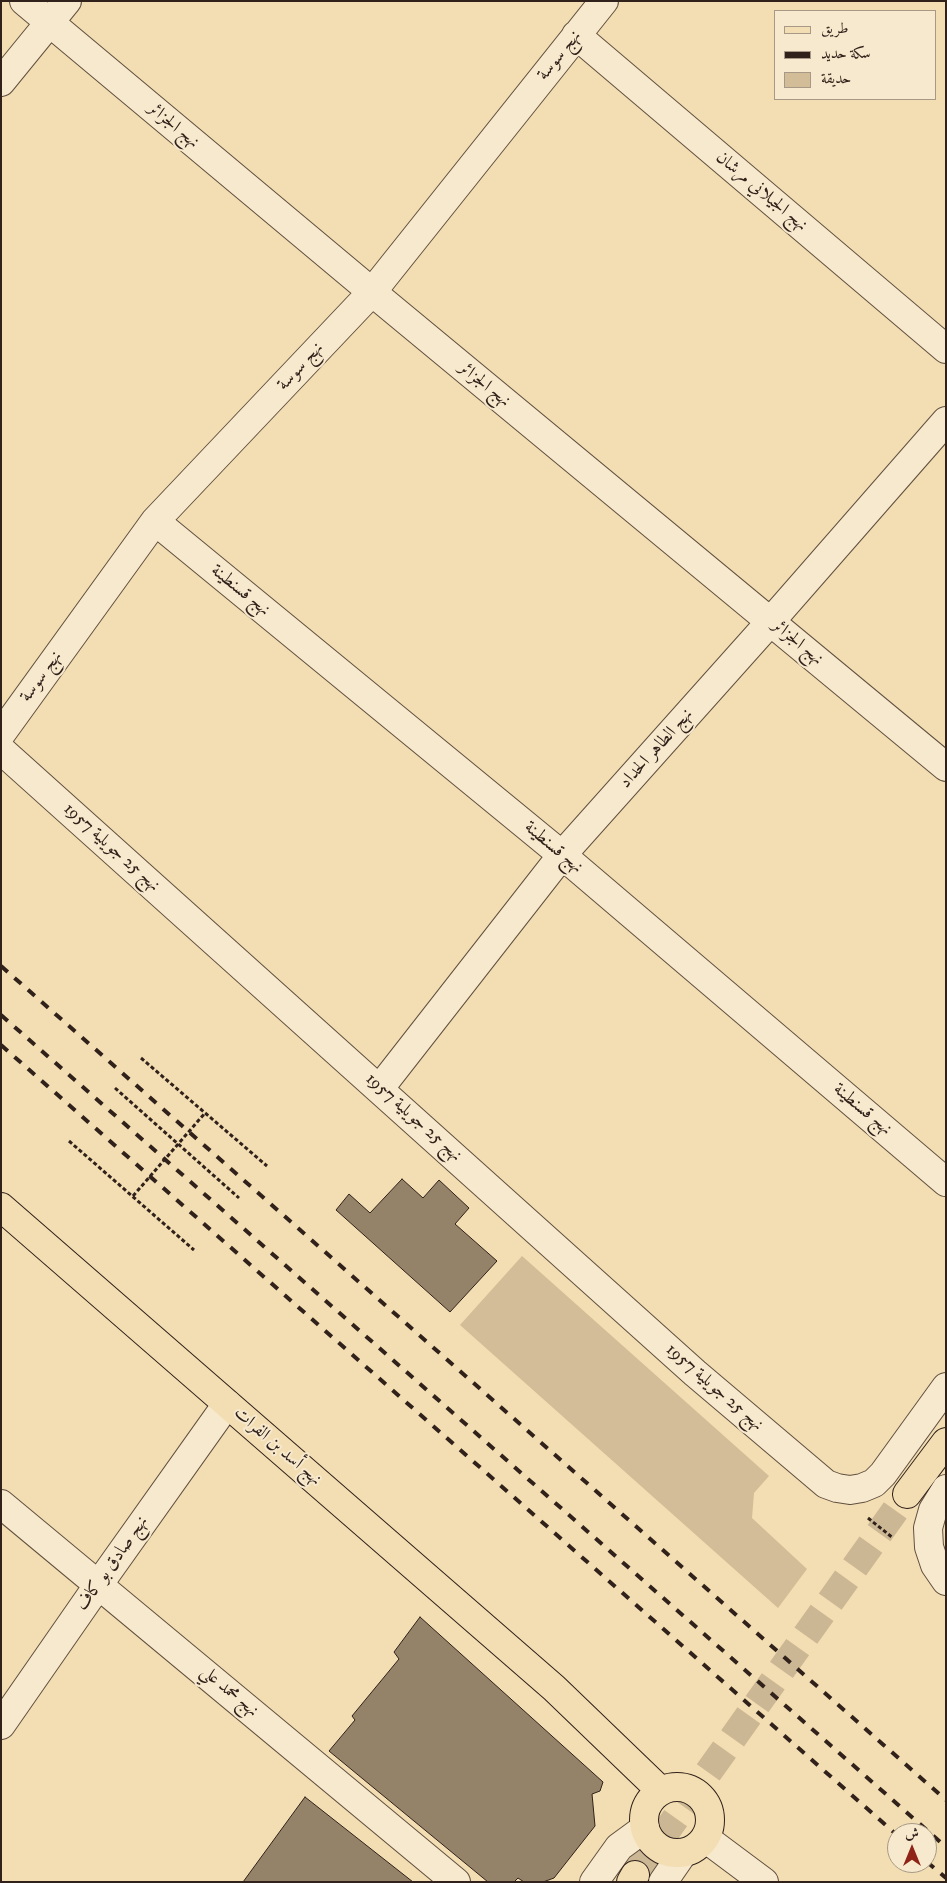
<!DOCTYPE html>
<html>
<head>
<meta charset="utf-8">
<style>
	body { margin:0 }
	#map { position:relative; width:947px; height:1883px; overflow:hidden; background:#f3ddb2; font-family:"IM FELL DW Pica",Amiri,serif }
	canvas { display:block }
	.frame { position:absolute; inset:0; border:2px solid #30211a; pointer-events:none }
	.legend { position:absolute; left:774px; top:10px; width:162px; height:90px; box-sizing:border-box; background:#f7e9cd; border:1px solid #a79985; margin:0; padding:6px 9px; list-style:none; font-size:15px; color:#30211a }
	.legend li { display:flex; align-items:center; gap:10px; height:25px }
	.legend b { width:25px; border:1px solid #a79985 }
	.north { position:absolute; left:887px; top:1823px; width:50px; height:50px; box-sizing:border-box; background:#f7e9cd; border:1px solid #a79985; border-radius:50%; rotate:0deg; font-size:14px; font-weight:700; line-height:20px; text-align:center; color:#30211a }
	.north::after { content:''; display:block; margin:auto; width:18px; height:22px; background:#8f2418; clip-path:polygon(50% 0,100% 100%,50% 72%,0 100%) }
</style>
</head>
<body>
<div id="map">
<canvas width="947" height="1883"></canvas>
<div class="frame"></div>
<ul class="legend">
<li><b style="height:6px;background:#f3ddb2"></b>طريق</li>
<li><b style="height:6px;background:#30211a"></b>سكة حديد</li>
<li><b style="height:14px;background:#d2bd98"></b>حديقة</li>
</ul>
<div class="north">ش</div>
</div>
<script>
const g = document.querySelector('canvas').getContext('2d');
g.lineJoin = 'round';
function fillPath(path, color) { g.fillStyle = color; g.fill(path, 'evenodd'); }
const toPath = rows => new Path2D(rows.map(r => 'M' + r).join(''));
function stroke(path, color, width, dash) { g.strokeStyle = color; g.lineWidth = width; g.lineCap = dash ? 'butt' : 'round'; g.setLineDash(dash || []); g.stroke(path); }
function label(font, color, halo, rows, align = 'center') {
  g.font = font + ' "IM FELL DW Pica",Amiri,serif'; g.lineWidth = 4; g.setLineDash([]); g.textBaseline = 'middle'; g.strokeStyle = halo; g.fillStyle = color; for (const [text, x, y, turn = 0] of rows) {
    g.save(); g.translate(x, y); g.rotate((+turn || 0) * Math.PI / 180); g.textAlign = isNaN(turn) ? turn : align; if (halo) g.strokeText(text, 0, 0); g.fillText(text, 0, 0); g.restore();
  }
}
const green = toPath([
	[522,1256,769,1476,754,1493,752,1518,807,1569,778,1608,460,1325]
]);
const building = toPath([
	[402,1179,423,1198,439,1180,469,1208,455,1224,497,1261,450,1312,336,1210,349,1194,370,1213,402,1179],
	[420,1617,603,1782,600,1791,592,1794,595,1826,554,1878,543,1882,524,1882,518,1878,514,1882,488,1882,329,1751,355,1720,352,1716,399,1659,394,1652,420,1617],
	[305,1797,413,1882,243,1882,305,1797]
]);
const majorTunnel = toPath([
	[635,1875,907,1494]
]);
const path = toPath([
	[141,1058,267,1166],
	[115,1088,239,1198],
	[69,1141,194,1250],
	[868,1518,893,1538]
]);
const minor = toPath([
	[24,1,372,292,946,767],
	[576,35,946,349],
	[1,82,67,1],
	[155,521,562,855,946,1182],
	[1,734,155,521,372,292,604,1],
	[1,750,695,1373,826,1484,837,1488,850,1490,862,1488,874,1483,883,1474,946,1387],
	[380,1088,562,855,771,621,946,421],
	[946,1489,933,1510,928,1528,929,1547,935,1565,946,1581],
	[1,1504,456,1882],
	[1,1725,99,1584,227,1404],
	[705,1838,764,1882],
	[594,1882,619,1847,645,1828],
	[663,1882,683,1853]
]);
const major = toPath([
	[1,1207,554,1688,661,1791],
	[907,1494,946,1442],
	'644 1820a33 33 0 1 1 66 0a33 33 0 1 1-66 0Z',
	[631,1882,635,1875]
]);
const rail = toPath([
	[1,966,946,1800],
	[1,1015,946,1847],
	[1,1045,897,1835],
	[927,1862,946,1878]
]);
const pathBridge = toPath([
	[133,1196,205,1113]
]);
const streetNames = [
	["نهج سوسة",560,56,-51],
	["نهج الجزائر",173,126,40],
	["نهج الجيلاني مرشان",761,192,40],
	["نهج سوسة",301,367,-47],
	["نهج الجزائر",484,385,39],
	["نهج قسنطينة",240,591,39],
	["نهج الجزائر",797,643,40],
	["نهج سوسة",42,677,-54],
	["نهج الطاهر الحداد",657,749,-48],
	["نهج 25 جويلية 1957",111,848,42],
	["نهج قسنطينة",553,848,40],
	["نهج قسنطينة",862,1110,40],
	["نهج 25 جويلية 1957",413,1118,42],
	["نهج 25 جويلية 1957",714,1388,41],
	["نهج أسد بن الفرات",277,1447,41],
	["نهج صادق بو كاف",113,1564,-55],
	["نهج محمد علي",229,1692,40]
];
fillPath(green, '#d2bd98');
fillPath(building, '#958369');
stroke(building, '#30211a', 1);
stroke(majorTunnel, '#ccb794', 28, [28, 14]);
stroke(minor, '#615040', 30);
stroke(major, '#30211a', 30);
stroke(path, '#30211a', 3, [4, 2.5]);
stroke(minor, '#f7e9cd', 28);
stroke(major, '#f3ddb2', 28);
stroke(rail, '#30211a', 4, [9, 9]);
stroke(pathBridge, '#30211a', 3, [4, 2.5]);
label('18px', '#30211a', '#f7e9cd', streetNames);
</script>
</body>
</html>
